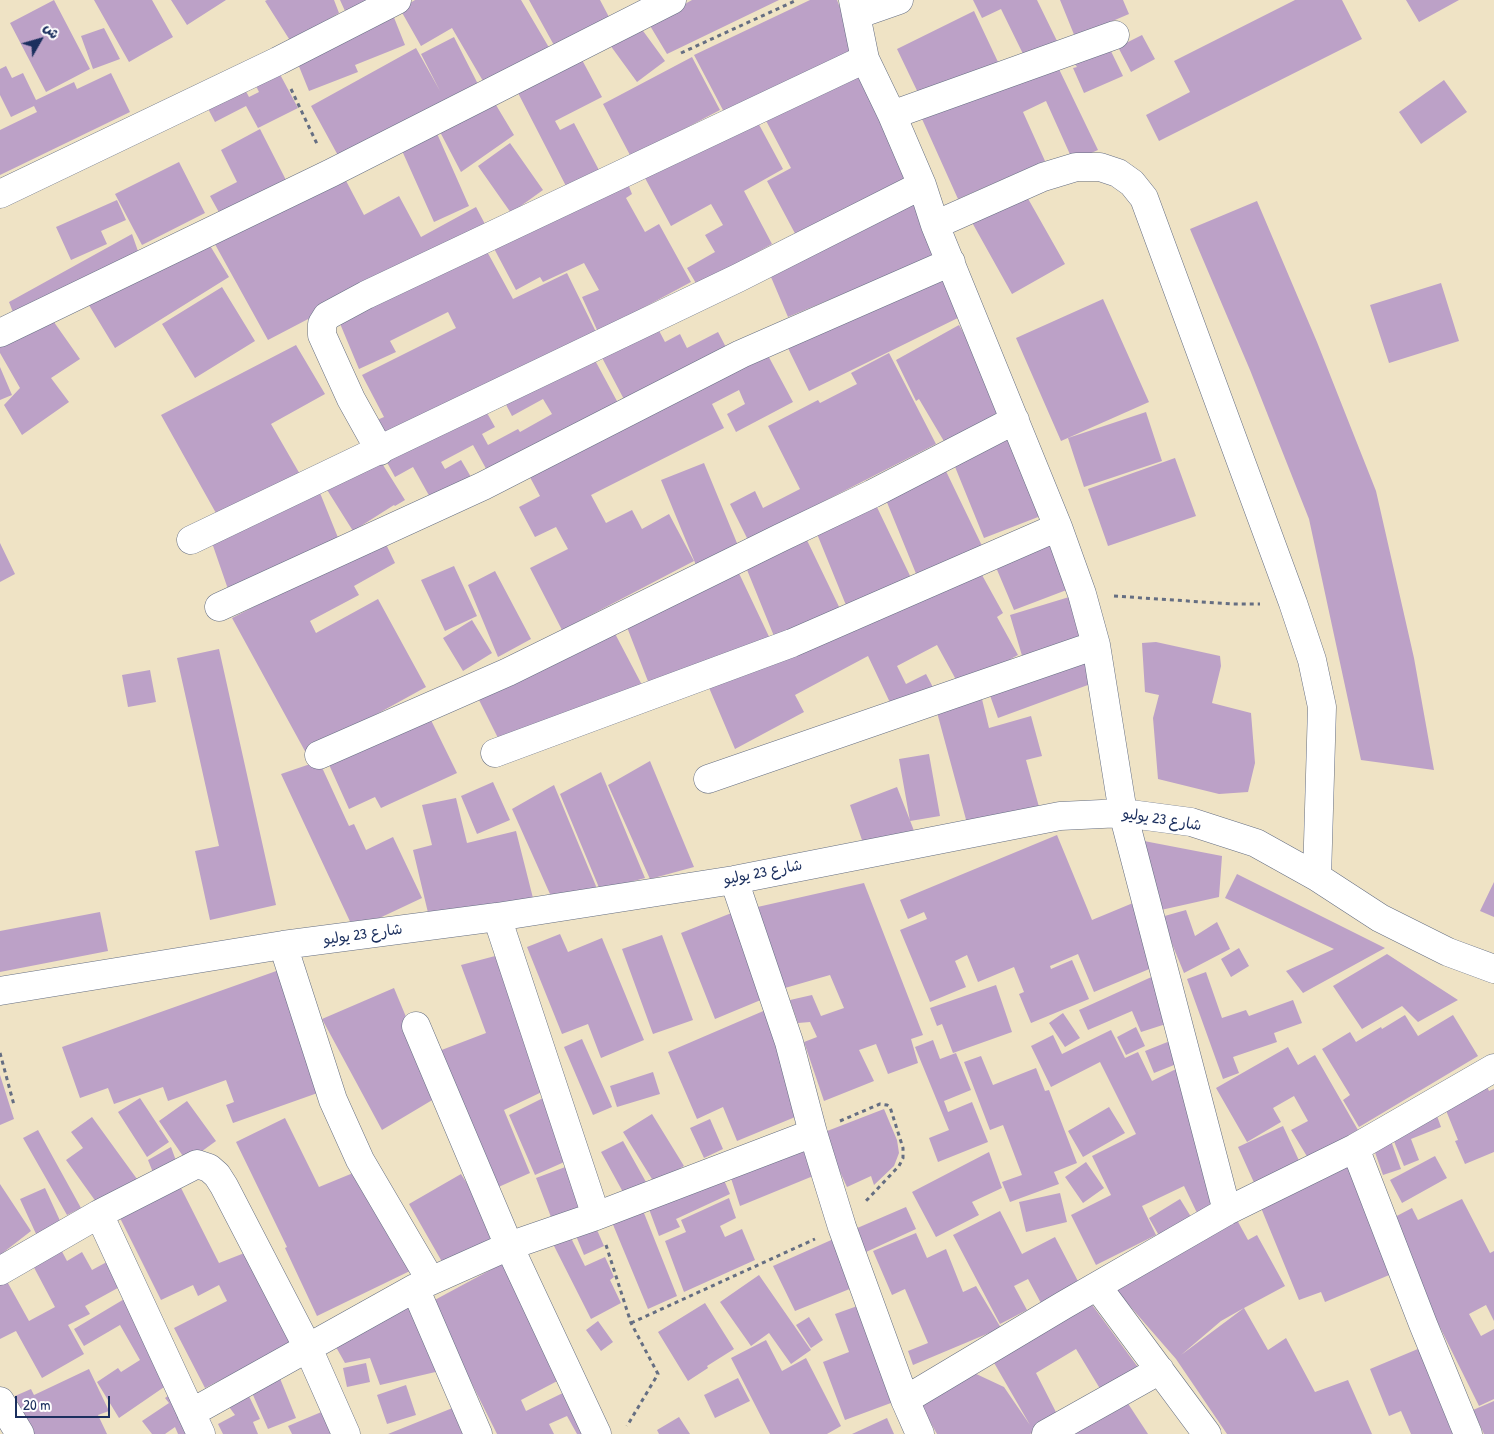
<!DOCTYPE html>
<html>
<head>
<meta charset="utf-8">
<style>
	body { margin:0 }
	#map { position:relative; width:1494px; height:1434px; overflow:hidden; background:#efe3c5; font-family:"Patrick Hand","Playpen Sans Arabic",sans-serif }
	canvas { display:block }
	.north { position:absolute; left:15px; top:15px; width:50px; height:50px; -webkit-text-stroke:4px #fff; paint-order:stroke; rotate:52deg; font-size:14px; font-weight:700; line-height:20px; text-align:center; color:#1b2f5e }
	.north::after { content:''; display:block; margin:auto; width:18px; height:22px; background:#1b2f5e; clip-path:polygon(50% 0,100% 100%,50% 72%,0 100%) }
	.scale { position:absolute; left:15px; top:1396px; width:95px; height:22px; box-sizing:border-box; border:2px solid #1b2f5e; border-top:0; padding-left:6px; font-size:15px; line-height:18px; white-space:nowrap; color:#1b2f5e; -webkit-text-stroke:4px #fff; paint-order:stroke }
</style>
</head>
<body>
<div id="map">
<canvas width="1494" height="1434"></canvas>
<div class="north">ش</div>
<div class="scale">20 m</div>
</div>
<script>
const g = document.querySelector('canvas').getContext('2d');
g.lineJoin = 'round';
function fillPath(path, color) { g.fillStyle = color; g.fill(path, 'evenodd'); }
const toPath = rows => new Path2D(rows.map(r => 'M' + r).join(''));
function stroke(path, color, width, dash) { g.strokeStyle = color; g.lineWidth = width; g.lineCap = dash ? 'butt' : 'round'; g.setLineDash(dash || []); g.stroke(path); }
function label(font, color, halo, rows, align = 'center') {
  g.font = font + ' "Patrick Hand","Playpen Sans Arabic",sans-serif'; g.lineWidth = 4; g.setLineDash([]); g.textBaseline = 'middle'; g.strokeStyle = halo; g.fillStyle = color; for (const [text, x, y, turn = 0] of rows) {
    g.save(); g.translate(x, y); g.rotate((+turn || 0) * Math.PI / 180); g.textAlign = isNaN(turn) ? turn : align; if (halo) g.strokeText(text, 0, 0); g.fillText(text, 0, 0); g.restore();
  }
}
const building = toPath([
	[54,0,90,69,46,92,10,23],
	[94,0,152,0,173,37,129,62],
	[171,0,226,0,187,25],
	[267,0,334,0,339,13,291,42,265,1],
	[340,0,369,0,345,11],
	[415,0,521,0,554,56,490,93,452,28,421,46,400,9],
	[529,0,600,0,609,17,555,47],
	[692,0,779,0,667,54,649,24],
	[810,0,837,0,857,50,724,112,694,55],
	[973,0,1037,0,1058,43,1025,58,1001,9,982,18],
	[1060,0,1123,0,1129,14,1075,37],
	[1295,0,1342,0,1362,39,1159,141,1146,115,1190,92,1174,61],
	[1406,0,1459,0,1419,22],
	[391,10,405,45,355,65,358,72,309,91,296,59],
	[974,11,998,62,921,99,897,49],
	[638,24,665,61,637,82,610,45],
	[104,28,120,59,93,69,81,36],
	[1142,35,1155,59,1131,72,1118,47],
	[454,37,482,92,341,161,311,106,416,48,440,91,421,54],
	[1108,45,1123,76,1084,93,1073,68,1077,67,1070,57],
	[692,57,720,110,631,157,603,104],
	[581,58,602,97,555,121,560,130,574,123,600,172,567,188,517,91],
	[275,65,298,108,258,128,246,106,215,122,205,103,242,84,249,97,259,92,251,76],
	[6,66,12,78,23,73,36,100,74,82,77,89,111,73,130,112,0,175,0,130,37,112,34,106,11,117,0,95,0,69],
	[1058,67,1098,150,1073,161,1046,101,1023,112,1045,161,958,199,918,110],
	[855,70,914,177,798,239,767,181,791,168,763,115],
	[1444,80,1467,112,1421,144,1399,112],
	[490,95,514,135,461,172,439,130],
	[749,106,783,169,744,191,772,244,697,285,687,268,715,252,705,235,723,225,711,204,671,226,639,167],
	[260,129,287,182,221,216,210,196,237,182,221,150],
	[435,129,469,206,434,222,399,144],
	[510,143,543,190,511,213,478,166],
	[179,162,205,213,142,245,115,194],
	[343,175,364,215,399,196,421,237,476,207,486,226,268,340,211,237],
	[626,179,632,194,626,198,645,232,659,224,691,282,598,332,582,297,599,290,584,263,543,282,540,277,516,290,489,239],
	[1022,188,1065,264,1012,294,969,217],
	[913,194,939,254,788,317,768,270],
	[117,200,126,220,101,231,107,244,71,260,56,227],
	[1257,201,1317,342,1376,491,1414,658,1434,770,1361,760,1309,519,1250,370,1190,229],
	[132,234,139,254,16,320,9,302],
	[206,239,229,277,115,348,84,297],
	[484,246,513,299,567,273,596,332,383,443,370,423,384,417,362,375,456,328,448,312,390,341,396,352,359,369,336,314],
	[945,271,968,313,809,391,784,340],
	[1441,283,1459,341,1389,363,1370,305],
	[222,287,255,341,195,378,162,324],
	[1103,299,1149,402,1061,441,1016,338],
	[49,315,80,359,51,378,69,402,22,435,4,405,20,388,0,353,0,339],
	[655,323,665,342,680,334,687,348,718,332,729,353,627,405,599,352],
	[959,325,1006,408,945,443,919,399,916,401,896,360],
	[296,345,325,394,271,424,301,476,221,522,161,415],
	[764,348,793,402,736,432,727,414,745,404,739,390,712,404,724,428,591,495,606,523,632,510,642,529,669,514,694,561,562,630,530,568,568,549,556,527,535,537,519,507,540,496,524,466],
	[590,351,618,403,489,474,473,445,441,462,445,469,461,460,471,477,431,499,413,467,395,477,383,455,483,406,495,427,482,434,488,445,518,429,520,432,552,414,543,399,512,416,503,399],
	[889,353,936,444,748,540,730,504,755,491,763,508,800,489,768,426,818,400,820,403,857,384,851,373],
	[0,367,12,395,0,400],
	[1146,412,1162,461,1084,487,1068,438],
	[1011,428,1051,512,984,538,951,457],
	[378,457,405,500,395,506,394,505,353,531,324,485],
	[1175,458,1196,516,1108,546,1088,489],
	[704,463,739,548,696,565,661,480],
	[944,467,984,550,917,576,884,495],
	[320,493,341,545,229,592,211,540],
	[874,501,914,584,848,610,815,529],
	[803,532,843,615,776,641,743,560],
	[1056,539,1077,586,1014,610,995,565],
	[384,540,395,563,354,586,359,595,310,621,316,633,378,599,426,687,306,753,232,618],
	[0,543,15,574,0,582],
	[454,566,477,616,445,631,421,580],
	[977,566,1003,613,997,617,1018,655,960,687,937,645,897,666,906,684,926,674,937,695,894,711,868,656,795,695,804,712,735,749,707,683],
	[736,567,773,645,651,689,625,622],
	[495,571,531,639,498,657,468,585],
	[1079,594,1091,638,1023,659,1010,615],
	[472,620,492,653,463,671,443,638],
	[611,626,642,685,502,746,475,692],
	[1156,642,1220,656,1221,666,1212,703,1251,713,1255,763,1248,792,1219,794,1158,779,1153,718,1159,695,1145,692,1142,643],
	[219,649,276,905,210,920,195,851,219,846,177,658],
	[1092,652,1096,682,998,718,987,687],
	[150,670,156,702,128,707,122,675],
	[980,691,989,728,1031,716,1042,756,1026,760,1041,814,968,827,935,705],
	[427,712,457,773,381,808,375,797,349,809,326,758],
	[929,754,940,816,910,821,899,759],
	[319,761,349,826,354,824,366,850,393,837,422,898,354,930,281,774],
	[650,761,694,867,650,879,608,785],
	[601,772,645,878,600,890,560,794],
	[493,782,510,820,477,834,461,796],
	[554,785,598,891,554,903,512,809],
	[897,787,918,841,864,846,850,805],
	[456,798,467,843,516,831,534,902,430,921,413,850,432,845,422,805],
	[1057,835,1092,920,1133,903,1159,965,1094,992,1078,954,1050,966,1051,969,1072,960,1089,999,1031,1023,1019,994,1024,992,1014,967,978,982,967,955,955,961,966,987,930,1002,900,930,927,919,924,912,908,919,900,900],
	[1144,841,1222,856,1219,897,1161,910],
	[1237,874,1385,948,1303,993,1286,971,1334,949,1225,898],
	[1494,882,1494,917,1480,911],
	[864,883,923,1035,911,1039,918,1063,888,1074,876,1044,859,1050,874,1081,824,1101,804,1042,817,1037,810,1022,798,1023,790,1000,812,995,821,1016,844,1008,830,975,785,988,753,908],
	[1186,910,1195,936,1217,922,1230,949,1184,973,1161,917],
	[100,912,108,951,0,972,0,931],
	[734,912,768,997,715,1019,681,933],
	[560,934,568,952,602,938,644,1040,601,1058,588,1024,562,1034,527,947],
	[662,935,693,1020,653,1034,622,949],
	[1239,948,1249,966,1231,977,1221,959],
	[1387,954,1458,1000,1418,1022,1402,1006,1362,1029,1333,986],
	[499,955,546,1090,504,1110,530,1173,494,1189,439,1051,486,1033,461,965],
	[282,969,326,1090,233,1123,226,1105,234,1102,226,1080,168,1101,163,1087,114,1104,108,1088,80,1098,62,1047],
	[1206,972,1222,1018,1246,1010,1249,1016,1293,1000,1302,1023,1274,1033,1277,1042,1233,1057,1239,1073,1223,1079,1187,979],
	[1158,974,1169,1023,1141,1032,1132,1011,1088,1030,1079,1010],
	[996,985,1012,1032,953,1053,942,1024,937,1026,930,1008],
	[394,988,439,1096,382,1130,322,1019],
	[768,1009,800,1115,737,1141,723,1107,697,1119,668,1052],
	[1063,1013,1080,1038,1065,1047,1049,1023],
	[1405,1015,1418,1036,1453,1015,1478,1056,1359,1127,1343,1100,1350,1095,1322,1049,1350,1032,1356,1042,1381,1027,1382,1029],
	[1136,1027,1145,1046,1126,1055,1117,1037],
	[1111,1030,1125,1058,1138,1052,1152,1081,1182,1066,1219,1204,1198,1215,1184,1186,1142,1206,1156,1235,1096,1265,1071,1215,1111,1195,1092,1156,1136,1134,1100,1062,1051,1087,1031,1046,1053,1035,1062,1054],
	[582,1039,612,1107,593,1115,564,1047],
	[1175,1039,1184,1061,1154,1073,1145,1051],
	[933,1040,940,1059,956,1053,971,1090,944,1101,948,1112,972,1102,988,1142,938,1162,929,1138,949,1130,915,1047],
	[1288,1047,1298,1065,1315,1055,1358,1130,1308,1158,1291,1130,1308,1121,1294,1096,1273,1108,1281,1122,1247,1142,1216,1088],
	[981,1056,993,1085,1036,1068,1045,1091,1049,1090,1077,1163,1054,1172,1059,1184,1010,1202,1002,1182,1022,1175,1003,1125,990,1130,964,1062],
	[653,1072,660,1094,617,1107,610,1086],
	[0,1075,14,1119,0,1125],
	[1484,1080,1489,1091,1494,1089,1494,1152,1465,1164,1455,1141,1458,1140,1441,1098],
	[549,1095,571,1159,535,1175,509,1115],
	[140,1098,169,1142,147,1157,118,1112],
	[187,1101,216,1141,187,1162,159,1121],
	[1109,1107,1125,1133,1083,1157,1068,1131],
	[884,1109,897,1140,899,1153,894,1166,874,1185,871,1176,847,1187,822,1133],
	[652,1114,684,1166,655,1184,623,1132],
	[1437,1116,1441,1127,1411,1139,1419,1160,1404,1166,1391,1134],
	[92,1117,137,1179,99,1206,66,1160,83,1148,71,1132],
	[285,1118,319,1187,358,1171,414,1269,317,1316,285,1248,287,1247,236,1142],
	[710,1119,723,1149,704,1158,690,1128],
	[1283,1126,1302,1167,1256,1187,1238,1147],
	[38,1130,81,1208,67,1215,23,1138],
	[1390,1138,1401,1169,1383,1175,1372,1144],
	[623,1141,646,1182,624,1194,601,1152],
	[808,1144,818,1174,740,1206,729,1172],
	[171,1147,178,1166,154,1175,148,1160],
	[989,1152,1002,1188,972,1202,979,1215,936,1237,912,1192],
	[1435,1156,1447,1178,1402,1203,1390,1180],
	[1086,1162,1104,1188,1083,1203,1065,1177],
	[576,1163,588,1215,575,1219,571,1210,551,1217,536,1178],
	[1348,1167,1394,1273,1325,1302,1321,1292,1299,1300,1259,1203],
	[721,1173,730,1194,676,1219,680,1227,659,1236,646,1201],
	[461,1174,500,1235,445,1267,409,1204],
	[178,1182,219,1263,247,1252,297,1341,205,1388,174,1328,227,1301,219,1285,198,1296,193,1285,161,1300,117,1212],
	[0,1184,31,1231,0,1255],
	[45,1188,62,1225,37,1236,20,1199],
	[1060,1193,1067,1222,1026,1232,1019,1202],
	[729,1198,736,1218,720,1226,725,1237,742,1229,755,1260,684,1292,665,1241,686,1232,681,1220],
	[1180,1199,1193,1220,1161,1239,1149,1218],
	[1462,1199,1490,1253,1494,1251,1494,1321,1486,1305,1469,1314,1481,1336,1494,1329,1494,1399,1479,1406,1418,1283,1422,1282,1391,1219,1412,1208,1418,1220],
	[640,1203,677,1296,648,1309,609,1215],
	[906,1207,916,1229,866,1252,855,1229],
	[1000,1211,1022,1254,1055,1237,1080,1285,1042,1305,1028,1279,1014,1286,1027,1310,1000,1324,953,1235],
	[1237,1220,1248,1240,1257,1235,1285,1286,1244,1308,1268,1350,1286,1338,1315,1392,1348,1380,1372,1434,1227,1434,1176,1359,1115,1289],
	[1244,1308,1181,1355,1221,1321],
	[594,1223,604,1246,584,1255,574,1231],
	[566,1228,585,1266,605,1257,614,1277,610,1280,621,1303,591,1319,549,1236],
	[916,1233,927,1258,946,1249,963,1292,976,1286,1001,1328,913,1365,908,1351,928,1343,905,1289,892,1295,873,1251],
	[838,1237,857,1286,795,1311,773,1266],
	[58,1244,67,1261,82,1252,92,1270,116,1257,125,1284,85,1306,90,1314,68,1325,84,1354,42,1378,16,1331,0,1339,0,1278,4,1276,29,1321,55,1307,30,1260],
	[509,1260,565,1377,521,1400,526,1411,571,1389,593,1434,577,1434,567,1416,549,1424,554,1434,497,1434,431,1302],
	[759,1275,811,1350,791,1364,769,1333,751,1346,720,1302],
	[131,1295,170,1383,119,1418,97,1382,118,1368,121,1372,140,1360,120,1325,84,1346,74,1329],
	[412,1295,444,1370,380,1385,370,1358,345,1363,332,1340],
	[1090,1302,1140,1370,1102,1392,1076,1349,1036,1373,1059,1418,1030,1434,937,1434,918,1401,972,1372,1004,1387,1030,1425,993,1361],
	[705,1303,734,1349,707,1366,708,1368,688,1381,658,1332],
	[863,1304,899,1400,845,1420,823,1362,849,1352,835,1314],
	[809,1317,823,1340,811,1348,796,1325],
	[598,1321,613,1342,601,1351,586,1330],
	[766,1340,782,1371,806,1358,841,1426,827,1434,770,1434,731,1358],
	[1425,1346,1462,1434,1411,1434,1401,1411,1389,1416,1370,1369],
	[366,1363,370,1382,347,1387,343,1368],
	[89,1369,109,1411,98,1415,107,1434,33,1434,15,1396,31,1389,34,1395],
	[277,1371,296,1418,268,1429,249,1386],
	[738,1378,750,1401,715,1418,704,1395],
	[406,1385,416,1415,387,1424,377,1395],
	[177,1390,198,1434,178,1434,175,1427,165,1434,152,1434,142,1421,169,1403,165,1398],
	[246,1390,260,1419,253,1422,258,1434,223,1434,218,1424,235,1415,224,1400],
	[1125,1399,1148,1434,1076,1434,1074,1430],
	[1494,1401,1494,1434,1484,1434,1473,1410],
	[460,1405,473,1434,388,1434],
	[331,1408,341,1434,292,1434,288,1426],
	[679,1417,690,1434,659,1434,657,1430],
	[887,1418,894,1434,852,1434]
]);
const path = toPath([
	[681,53,797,0],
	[291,89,318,146],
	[1114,596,1232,604,1260,604],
	[0,1053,14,1105],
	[840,1121,880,1104,887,1105,890,1107,903,1148,903,1158,899,1166,865,1202],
	[606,1245,631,1323,658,1374,627,1426],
	[631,1323,815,1239]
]);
const minor = toPath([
	[853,0,865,59,892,115,922,185,935,225,1058,527,1082,594,1096,645,1123,813,1227,1211],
	[856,15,899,0],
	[892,115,1115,35],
	[0,194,278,61,397,0],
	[935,225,1043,177,1076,167,1100,167,1118,173,1132,183,1144,198,1293,603,1312,660,1322,707,1317,877],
	[0,333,331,173,672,0],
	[380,451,351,399,322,335,322,324,327,316,366,295,865,59],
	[191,540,738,278,922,185],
	[219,607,483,486,741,354,951,262],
	[495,753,792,643,1058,527],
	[319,755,508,672,780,538,872,494,1015,420],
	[708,779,1096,645],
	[734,880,789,1042,813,1133,842,1227,905,1400,920,1434],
	[497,917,596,1216],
	[283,945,333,1100,360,1160,431,1281],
	[0,991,283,945,497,917,734,880,1060,816,1123,813,1191,822,1256,843,1317,877,1380,918,1448,952,1494,969],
	[416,1026,509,1246,597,1434],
	[1355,1148,1423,1324,1468,1434],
	[99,1214,201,1434],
	[0,1271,99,1214,197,1164,209,1168,217,1175,224,1186,308,1348,346,1434],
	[1097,1286,1207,1434],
	[415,1288,478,1434],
	[905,1400,1064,1305,1227,1211,1355,1148,1494,1068],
	[0,1401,20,1434],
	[191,1413,415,1288,509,1246,596,1216,813,1133],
	[1046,1434,1160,1370]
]);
const streetNames = [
	["شارع 23 يوليو",1162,820,9],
	["شارع 23 يوليو",763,873,-11],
	["شارع 23 يوليو",363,935,-8]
];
fillPath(building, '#bca1c7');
stroke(minor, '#656e82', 29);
stroke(path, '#656e82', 3, [4, 4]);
stroke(minor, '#fff', 28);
label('15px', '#1b2f5e', '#fff', streetNames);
</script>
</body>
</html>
